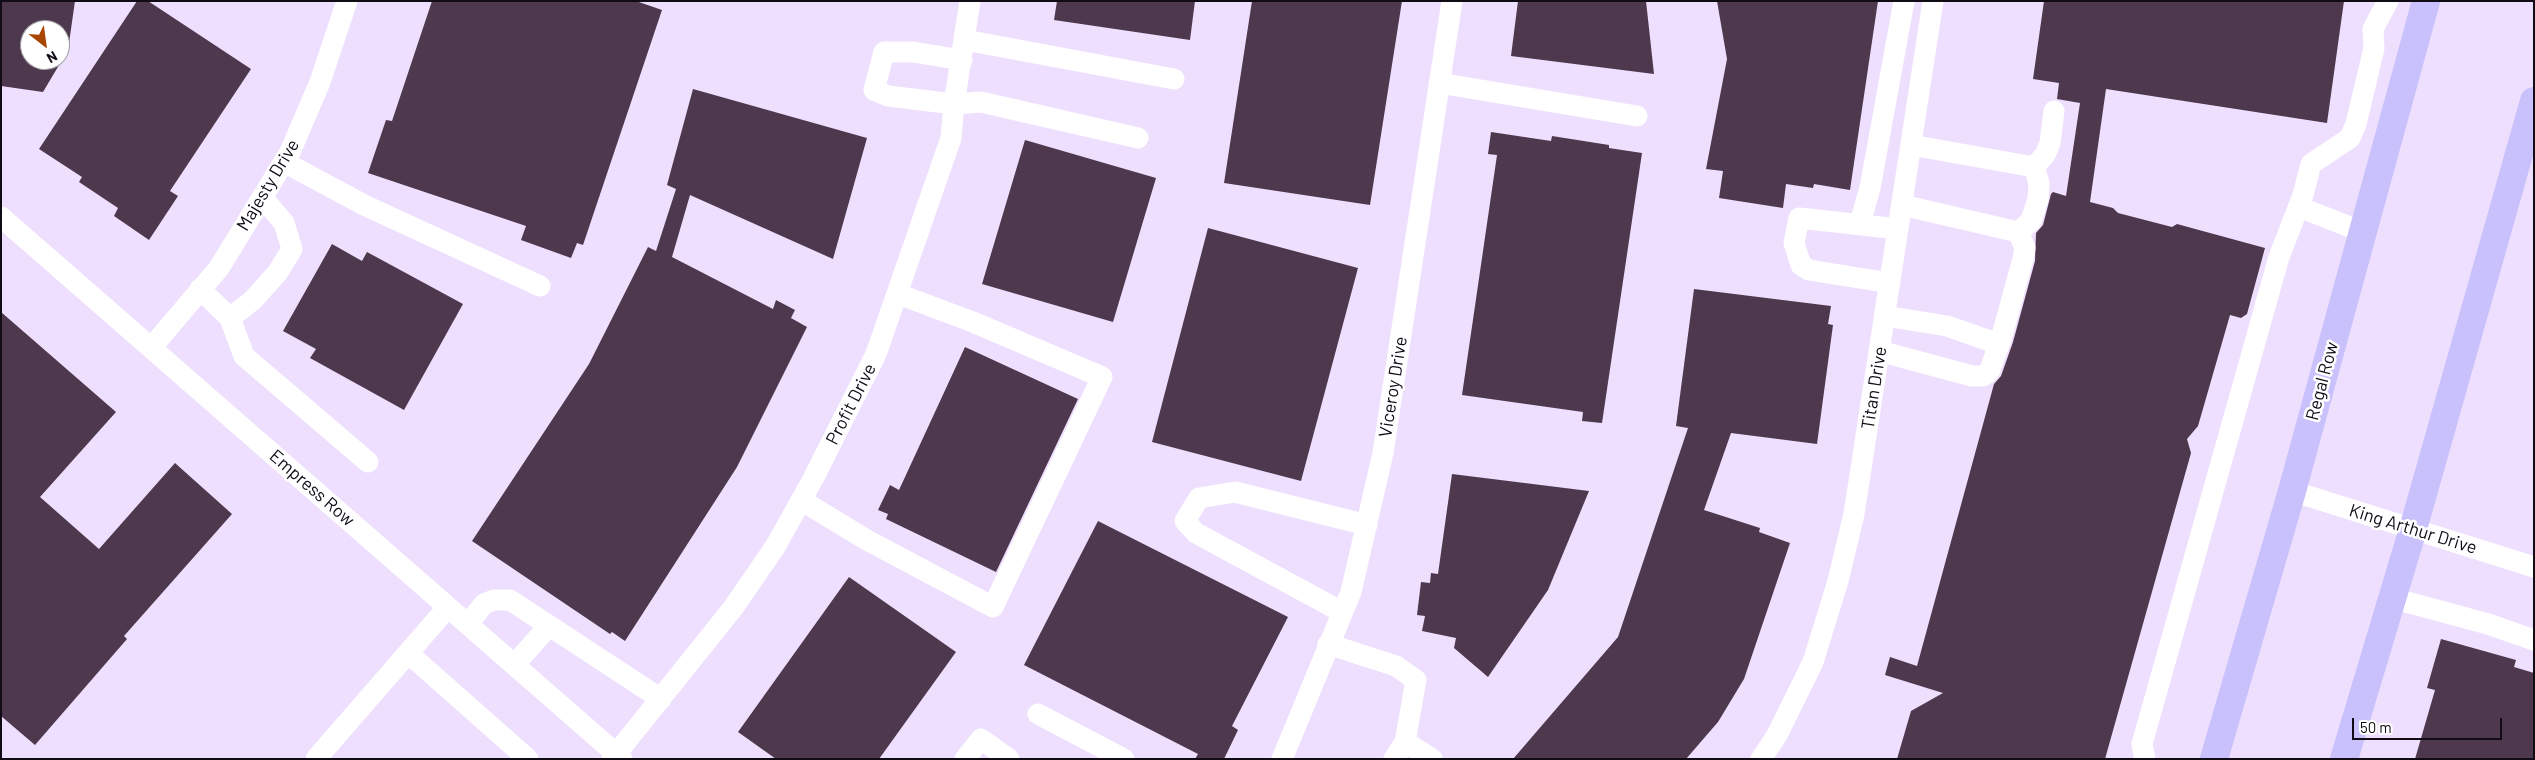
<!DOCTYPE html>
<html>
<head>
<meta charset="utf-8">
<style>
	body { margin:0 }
	#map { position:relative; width:2535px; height:760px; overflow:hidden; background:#efdffe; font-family:Barlow,sans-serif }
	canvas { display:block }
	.frame { position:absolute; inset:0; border:2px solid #100b15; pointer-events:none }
	.north { position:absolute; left:20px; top:20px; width:50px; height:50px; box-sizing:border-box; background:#fff; border:1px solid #9f9da1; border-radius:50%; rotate:150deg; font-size:14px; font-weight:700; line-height:20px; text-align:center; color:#100b15 }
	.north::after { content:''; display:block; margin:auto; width:18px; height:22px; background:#a74600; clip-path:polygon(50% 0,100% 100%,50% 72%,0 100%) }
	.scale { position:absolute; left:2352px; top:718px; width:150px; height:22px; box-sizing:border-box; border:2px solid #100b15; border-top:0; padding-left:6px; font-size:15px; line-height:18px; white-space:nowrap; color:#100b15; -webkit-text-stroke:4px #fff; paint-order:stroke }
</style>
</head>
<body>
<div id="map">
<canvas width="2535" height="760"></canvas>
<div class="frame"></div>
<div class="north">N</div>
<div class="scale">50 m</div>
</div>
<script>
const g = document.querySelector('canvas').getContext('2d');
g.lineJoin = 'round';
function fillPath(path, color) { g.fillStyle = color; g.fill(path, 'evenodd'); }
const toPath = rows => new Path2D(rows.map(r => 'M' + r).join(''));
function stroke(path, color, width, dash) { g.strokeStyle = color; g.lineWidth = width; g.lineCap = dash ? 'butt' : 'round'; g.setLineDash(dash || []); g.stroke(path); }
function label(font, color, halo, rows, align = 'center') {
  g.font = font + ' Barlow,sans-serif'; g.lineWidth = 5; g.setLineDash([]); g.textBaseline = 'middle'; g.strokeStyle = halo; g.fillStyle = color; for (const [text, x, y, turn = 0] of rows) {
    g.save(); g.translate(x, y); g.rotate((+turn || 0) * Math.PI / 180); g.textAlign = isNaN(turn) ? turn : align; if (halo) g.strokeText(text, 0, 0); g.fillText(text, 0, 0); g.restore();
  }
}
const building = toPath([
	[1,1,75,1,68,50,43,92,1,86],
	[30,30,60,30,60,60,30,60],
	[137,1,148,1,251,69,170,191,178,196,149,240,114,216,118,208,79,182,82,177,39,149],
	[432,1,636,1,662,10,583,245,577,243,571,258,521,240,526,226,368,173,386,120,392,121],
	[1057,1,1195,1,1190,40,1054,20],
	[1252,1,1402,1,1370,205,1224,183],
	[1518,1,1646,1,1654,74,1511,56],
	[1717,1,1878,1,1850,190,1814,184,1813,188,1786,184,1783,208,1719,198,1723,171,1706,169,1727,59],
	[2044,1,2344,1,2327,123,2106,89,2090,202,2113,208,2118,213,2172,227,2177,224,2265,248,2247,314,2241,318,2230,315,2198,426,2187,439,2191,453,2105,759,1897,759,1911,711,1943,693,1885,675,1890,657,1917,666,1994,384,2001,376,2013,342,2035,261,2036,233,2043,225,2051,194,2053,192,2066,196,2080,103,2057,99,2059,83,2033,79],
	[693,89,867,138,833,259,690,195,672,257,773,309,776,300,795,310,791,318,807,327,737,467,625,641,612,632,610,634,472,541,589,364,648,247,656,251,676,189,667,185],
	[1491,132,1551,141,1552,136,1609,145,1609,148,1642,153,1602,423,1582,421,1583,412,1462,395,1497,155,1488,154],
	[1025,140,1156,178,1113,322,982,284],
	[1208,228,1358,268,1301,481,1152,442],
	[332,244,362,261,367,252,463,304,404,410,310,358,316,349,283,331],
	[1694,289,1831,306,1828,324,1833,325,1817,444,1731,433,1704,510,1760,528,1759,532,1790,543,1744,679,1718,722,1686,759,1513,759,1618,637,1688,428,1676,426],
	[1,312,116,412,40,497,99,549,175,463,232,514,124,636,127,639,35,745,1,716],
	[965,347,1078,399,996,572,886,519,888,514,878,510,890,485,899,490],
	[1452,474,1589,491,1548,590,1488,677,1454,648,1456,638,1422,631,1425,616,1417,615,1421,582,1430,583,1431,573,1438,574],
	[1098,521,1288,617,1232,726,1238,730,1224,759,1195,759,1198,754,1024,665],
	[849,577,956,652,879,759,776,759,738,732],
	[2441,639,2516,660,2514,667,2534,673,2534,759,2415,759,2435,690,2427,688]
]);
const minor = toPath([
	[965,40,1174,79],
	[962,60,913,52,884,52,874,90,888,96,954,104,981,102,1138,138],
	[1439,83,1637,116],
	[1911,145,2034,167],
	[284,162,364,205,540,286],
	[2034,167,2045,155,2050,143,2054,111],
	[1902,205,2018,232],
	[2299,207,2363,232],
	[1,217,622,759],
	[1860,223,1870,188,1904,1],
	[2018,232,2031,221,2038,199,2039,183,2034,167],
	[1890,283,1809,270,1801,265,1794,243,1799,218,1898,229],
	[200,289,230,318,244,356,368,462],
	[1885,316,1947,326,1993,342,2001,339],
	[230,318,253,300,278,272,292,249,284,223,262,197],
	[151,348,219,268,290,152,320,82,347,1],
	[1879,351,1972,376,1983,376,1989,372,2001,339,2023,259,2025,248,2018,232],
	[2292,491,2534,567],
	[801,500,865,539,993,607,1102,377,973,322,898,294],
	[2392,598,2488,624,2534,640],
	[1342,612,1196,533,1185,521,1199,498,1235,492,1367,525],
	[468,624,484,604,494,600,510,600,661,699],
	[1328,644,1396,666,1416,680,1405,742],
	[408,653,528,759],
	[514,665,549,626],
	[1038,714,1124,759],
	[316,759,448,607],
	[612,759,733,608,775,547,813,479,876,354,951,138,954,104,970,1],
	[965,759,981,739,1009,759],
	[1282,759,1351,592,1383,453,1452,1],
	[1394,759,1405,742,1432,759],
	[1761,759,1777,735,1813,662,1838,581,1854,514,1933,1],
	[2145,759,2142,744,2279,257,2303,195,2311,164,2350,138,2356,124,2374,48,2373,29,2388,1]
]);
const major = toPath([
	[2214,759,2292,491,2426,1],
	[2344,759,2413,529,2534,101]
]);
const streetNames = [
	["Majesty Drive",268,185,-59],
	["Regal Row",2322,381,-75],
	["Viceroy Drive",1393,387,-81],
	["Titan Drive",1874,388,-81],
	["Profit Drive",851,404,-63],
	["Empress Row",312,488,41],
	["King Arthur Drive",2413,529,17]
];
fillPath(building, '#4e384d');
stroke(minor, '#fff', 21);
stroke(major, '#c8c1fb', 28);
label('18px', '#100b15', '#fff', streetNames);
</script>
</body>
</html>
